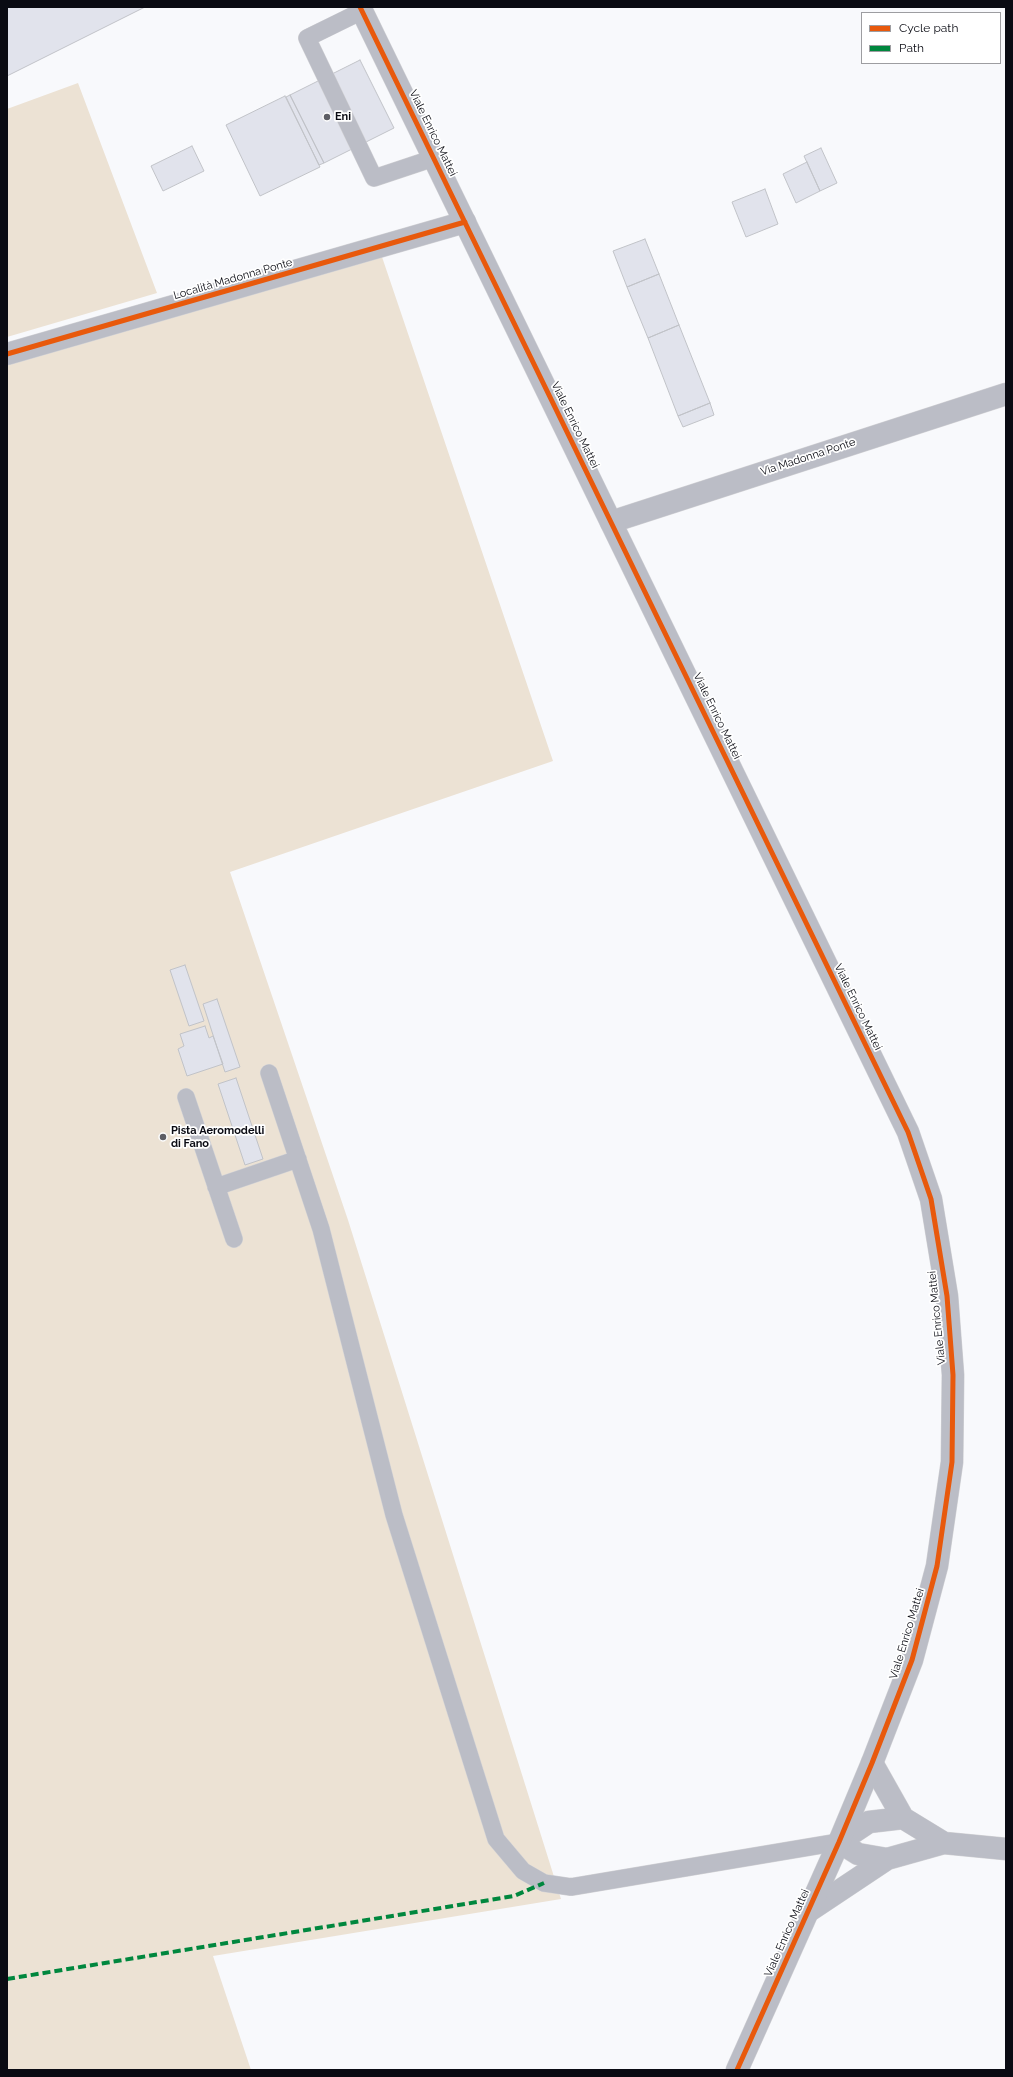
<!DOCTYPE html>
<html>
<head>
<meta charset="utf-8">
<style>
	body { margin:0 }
	#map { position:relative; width:1013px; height:2077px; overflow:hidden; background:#f8f9fc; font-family:Raleway,sans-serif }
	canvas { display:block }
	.frame { position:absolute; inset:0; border:8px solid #0a0b13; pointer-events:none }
	.legend { position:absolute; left:861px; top:12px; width:140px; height:52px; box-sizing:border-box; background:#fff; border:1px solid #9d9da1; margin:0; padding:5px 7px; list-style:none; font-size:12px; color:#0a0b13 }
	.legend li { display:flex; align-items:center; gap:8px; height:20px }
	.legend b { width:20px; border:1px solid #9d9da1 }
</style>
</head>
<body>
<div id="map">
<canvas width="1013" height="2077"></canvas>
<div class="frame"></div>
<ul class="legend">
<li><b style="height:5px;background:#e8590c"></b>Cycle path</li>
<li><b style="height:5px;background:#00873e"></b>Path</li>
</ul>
</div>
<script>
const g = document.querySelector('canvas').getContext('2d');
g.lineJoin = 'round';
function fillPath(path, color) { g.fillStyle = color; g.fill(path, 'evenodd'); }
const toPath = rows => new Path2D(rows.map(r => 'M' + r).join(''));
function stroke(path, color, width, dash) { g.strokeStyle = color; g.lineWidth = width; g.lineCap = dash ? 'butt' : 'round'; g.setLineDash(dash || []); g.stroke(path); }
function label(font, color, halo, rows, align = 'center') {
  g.font = font + ' Raleway,sans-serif'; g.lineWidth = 3.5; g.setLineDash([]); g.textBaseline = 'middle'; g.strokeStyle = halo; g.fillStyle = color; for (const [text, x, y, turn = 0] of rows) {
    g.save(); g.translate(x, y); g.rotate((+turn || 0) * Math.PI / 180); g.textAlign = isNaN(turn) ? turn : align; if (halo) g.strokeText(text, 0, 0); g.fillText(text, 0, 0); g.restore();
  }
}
const green = toPath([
	[78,83,157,293,7,337,7,109],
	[381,254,553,761,230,872,348,1220,561,1899,213,1956,251,2070,7,2070,7,360]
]);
const building = toPath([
	[7,7,145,7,7,76,7,7],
	[360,60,394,128,324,163,290,95,360,60],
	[290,95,324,163,319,165,286,97,290,95],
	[285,96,320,167,260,196,226,125,285,96],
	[192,146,204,171,163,191,151,166,192,146],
	[821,148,837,183,820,191,804,156,821,148],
	[807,162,820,191,796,203,783,174,807,162],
	[765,189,778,224,746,237,732,202,765,189],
	[645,239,659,274,627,287,613,251,645,239],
	[659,274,679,325,648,338,627,287,659,274],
	[679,325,710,403,678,416,648,338,679,325],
	[710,403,714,415,683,427,678,416,710,403],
	[185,965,204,1021,189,1026,170,970,185,965],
	[217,999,240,1067,225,1072,203,1004,217,999],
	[205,1026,209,1038,213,1036,223,1064,187,1076,178,1049,184,1046,180,1034,205,1026],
	[236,1078,263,1159,245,1165,218,1084,236,1078]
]);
const service = toPath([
	[362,11,307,38,374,178,434,158],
	[269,1073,321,1229,394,1515,496,1839,523,1871,544,1883,571,1887,839,1842],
	[186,1097,234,1239],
	[216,1187,298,1159]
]);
const minor = toPath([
	[7,354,465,222],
	[611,522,1006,394],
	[872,1763,903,1818],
	[944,1843,903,1818,869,1822,839,1842,858,1854,887,1859,944,1843,1006,1849],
	[809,1911,887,1859]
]);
const tertiary = toPath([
	[360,7,908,1132,931,1199,947,1296,953,1375,952,1462,937,1566,912,1660,872,1763,839,1842,737,2070]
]);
const quiet = toPath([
	[7,1979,514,1896,544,1883]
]);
const cycleway = toPath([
	[360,7,908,1132,931,1199,947,1296,953,1375,952,1462,937,1566,912,1660,872,1763,839,1842,737,2070],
	[7,354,465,222]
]);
const markers = [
	[327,117,4,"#5d5e65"],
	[163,1137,4,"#5d5e65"]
];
const poiNames = [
	["Eni",335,117],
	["Pista Aeromodelli",171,1131],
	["di Fano",171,1144]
];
const streetNames = [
	["Viale Enrico Mattei",433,133,64],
	["Località Madonna Ponte",233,279,-16],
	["Viale Enrico Mattei",575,425,64],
	["Via Madonna Ponte",808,457,-18],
	["Viale Enrico Mattei",717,716,64],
	["Viale Enrico Mattei",858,1007,64],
	["Viale Enrico Mattei",937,1318,-96],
	["Viale Enrico Mattei",907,1634,-73],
	["Viale Enrico Mattei",787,1933,-66]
];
fillPath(green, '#ece2d4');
fillPath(building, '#e1e3ec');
stroke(building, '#c1c3c8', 1);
stroke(service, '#d3d3d6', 18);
stroke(minor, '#d3d3d6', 23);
stroke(tertiary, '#d3d3d6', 23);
stroke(service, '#bbbdc6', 17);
stroke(minor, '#bbbdc6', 22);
stroke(tertiary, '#bbbdc6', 22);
stroke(quiet, '#00873e', 4, [8, 4]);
stroke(cycleway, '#e8590c', 5);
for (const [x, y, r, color] of markers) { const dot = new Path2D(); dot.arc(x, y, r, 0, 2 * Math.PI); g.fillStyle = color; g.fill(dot); stroke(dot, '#fff', 1.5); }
label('bold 11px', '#0a0b13', '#fff', poiNames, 'left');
label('11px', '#0a0b13', '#fff', streetNames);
</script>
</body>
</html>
